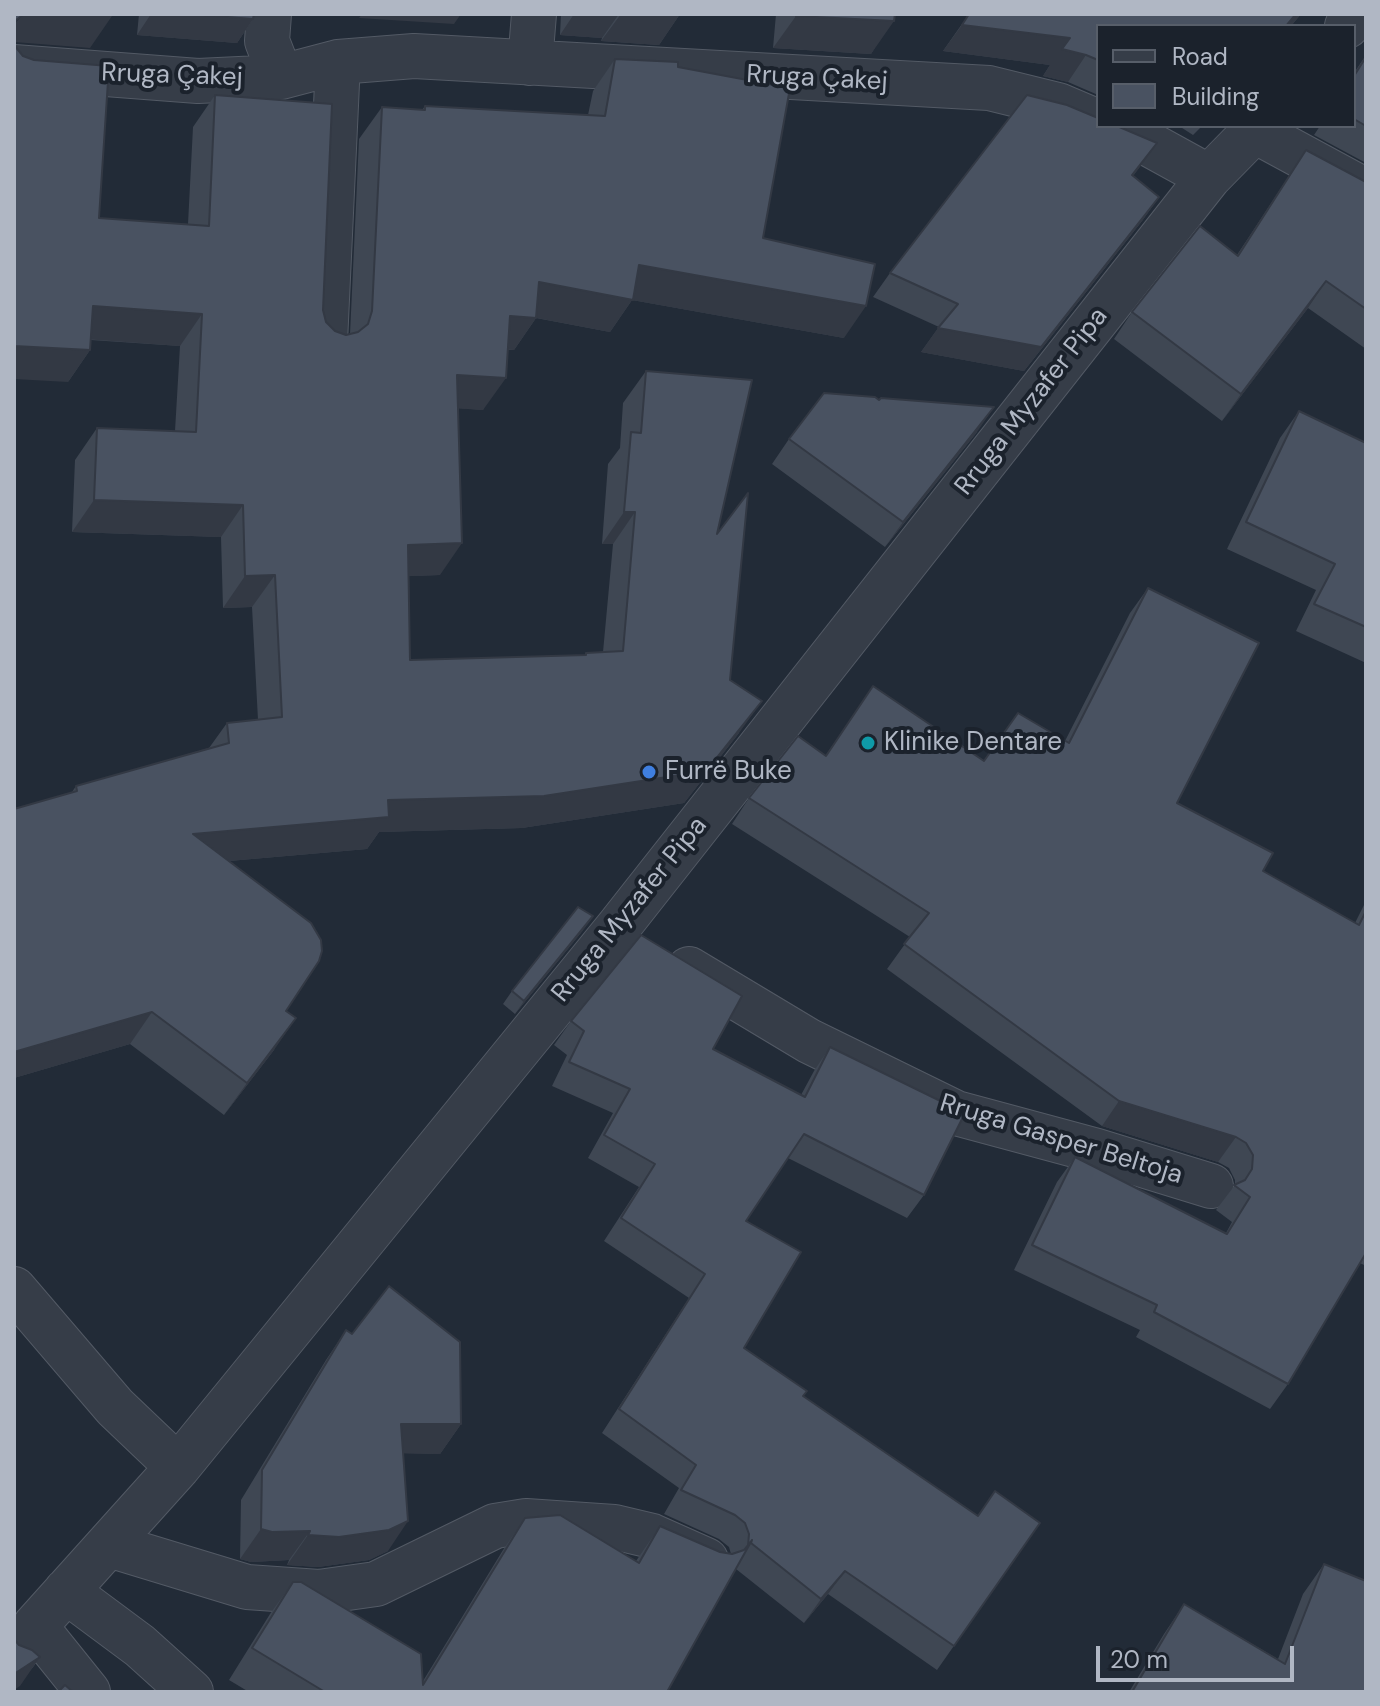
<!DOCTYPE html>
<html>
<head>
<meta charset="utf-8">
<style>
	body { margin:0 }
	#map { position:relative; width:1380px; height:1706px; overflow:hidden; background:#222b37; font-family:"DM Sans",sans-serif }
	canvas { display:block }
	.frame { position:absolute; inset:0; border:16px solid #b0b7c4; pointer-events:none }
	.legend { position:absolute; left:1096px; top:24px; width:260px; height:104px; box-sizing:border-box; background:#1b222c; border:2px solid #575e69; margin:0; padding:10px 14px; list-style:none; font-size:24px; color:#b0b7c4 }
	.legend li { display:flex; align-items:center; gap:16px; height:40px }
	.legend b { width:40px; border:2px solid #575e69 }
	.scale { position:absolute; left:1096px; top:1646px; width:198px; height:36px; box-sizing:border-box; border:4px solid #b0b7c4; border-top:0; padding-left:10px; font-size:24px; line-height:28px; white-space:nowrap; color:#b0b7c4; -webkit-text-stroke:6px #1b222c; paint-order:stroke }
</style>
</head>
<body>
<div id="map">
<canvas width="1380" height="1706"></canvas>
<div class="frame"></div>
<ul class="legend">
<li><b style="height:10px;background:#363d48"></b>Road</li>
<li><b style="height:22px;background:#495261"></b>Building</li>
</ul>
<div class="scale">20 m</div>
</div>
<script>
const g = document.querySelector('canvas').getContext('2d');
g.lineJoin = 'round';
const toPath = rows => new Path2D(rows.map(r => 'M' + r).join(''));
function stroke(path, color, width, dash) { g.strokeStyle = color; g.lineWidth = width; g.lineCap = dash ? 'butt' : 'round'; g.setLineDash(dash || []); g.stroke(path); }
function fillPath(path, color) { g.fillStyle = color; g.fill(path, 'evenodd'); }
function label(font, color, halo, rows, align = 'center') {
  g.font = font + ' "DM Sans",sans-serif'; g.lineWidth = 8; g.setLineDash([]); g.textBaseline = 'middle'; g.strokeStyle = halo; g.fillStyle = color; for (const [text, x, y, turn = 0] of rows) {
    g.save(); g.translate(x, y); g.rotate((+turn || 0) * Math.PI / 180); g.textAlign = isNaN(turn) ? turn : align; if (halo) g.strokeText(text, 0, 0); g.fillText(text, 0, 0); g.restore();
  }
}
const minor = toPath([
	[269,14,267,41,281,77],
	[1347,26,1357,14],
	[530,63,534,14],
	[14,67,198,81,281,77,338,62,414,56,989,88,1058,105,1098,122],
	[1107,126,1149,144,1209,177],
	[1255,131,1366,191],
	[325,342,338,62],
	[689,969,809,1041,956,1113,1097,1151,1211,1186],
	[14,1289,115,1407,178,1467],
	[109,1545,247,1587,319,1592,376,1584,495,1526,526,1521,614,1527,652,1536,706,1560],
	[66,1591,140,1646,191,1692],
	[35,1626,88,1692],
	[14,1654,35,1626,178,1467,619,926,1209,177,1259,126]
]);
const wall = toPath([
	[139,14,254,14,253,19,237,43,137,35],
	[561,14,680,14,659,45,601,41,602,38,560,35],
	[776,14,895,14,871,54,773,48],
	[969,14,1301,14,1291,26,1098,26,1098,95,1068,82,1043,76,1050,65,943,51],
	[1366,55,1366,163,1314,135,1320,126,1354,126,1354,73],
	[615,59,678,67,763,238,844,338,632,300,610,332,536,318,514,350,508,350,483,410,458,408,440,575,409,576,410,660,584,656,586,653,603,652,613,544,602,544,608,464,620,448,623,403,646,371,717,534,730,680,739,733,684,803,522,828,379,832,367,849,229,861,286,1011,274,1050,224,1115,130,1044,14,1078,14,809,72,792,76,786,209,748,227,723,258,720,252,607,223,608,221,537,72,532,75,460,97,428,175,431,180,346,91,340,90,350,68,382,99,218,188,224,193,127,215,95,323,310,326,322,335,331,346,335,350,334,359,139,382,107,422,110,425,106,588,115,593,91],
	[1179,126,1202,126,1193,135],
	[1157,143,1133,176,1159,197,1142,221,1024,371,921,352,939,327,873,297,890,273],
	[1306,150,1366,182,1366,349,1308,308,1222,421,1114,339,1132,312,1237,255],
	[879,400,977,432,885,547,772,464,789,439],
	[1299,411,1366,443,1366,663,1296,631,1316,590,1227,549,1280,438],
	[1148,588,1177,803,1263,871,1355,923,1366,901,1366,1266,1360,1263,1288,1384,1270,1409,1136,1337,1140,1330,1014,1270,1057,1182,1075,1157,1226,1233,1232,1222,1216,1210,1235,1185,1235,1180,1229,1168,1218,1162,1102,1126,887,969,910,937,732,824,749,798,826,755,873,686,984,761,1065,741,1130,613],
	[584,929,515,1014,503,1004,512,991],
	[571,1021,713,1049,801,1095,814,1071,830,1047,924,1195,907,1218,788,1158,746,1221,744,1348,803,1396,978,1516,1040,1523,937,1670,828,1594,804,1623,736,1569,667,1692,249,1692,229,1680,270,1614,293,1582,423,1681,503,1550,525,1518,636,1561,660,1526,720,1552,731,1554,729,1547,719,1539,664,1514,679,1488,602,1433,689,1298,604,1241,639,1187,588,1158,613,1113,552,1086,567,1055,554,1045],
	[346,1330,461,1424,440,1454,403,1453,388,1551,369,1560,318,1567,287,1565,289,1560,251,1562,240,1559,241,1500,326,1360],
	[1324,1564,1366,1692,1129,1692,1164,1634,1184,1604,1278,1659,1303,1594]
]);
const shadedWall = toPath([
	[24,14,90,14,112,16,90,48,14,42,14,24],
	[151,14,191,14,253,19,237,43,137,35],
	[362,14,461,14,454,24,359,18],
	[574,14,619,14,602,38,560,35],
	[621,14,680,14,659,45,601,41],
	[1296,14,1301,14,1291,26,1286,26],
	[796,16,894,21,871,54,773,48],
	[962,25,1070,38,1086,55,1068,82,1043,76,1050,65,943,51],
	[1157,143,1140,167,1115,199,1132,175],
	[1159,197,1142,221,1024,371,921,352,938,328],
	[639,265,866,306,844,338,632,300,610,332,516,314,539,282],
	[1326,281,1308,308,1222,421,1241,394],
	[93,306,202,314,180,346,71,338],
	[510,316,536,318,514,350,488,348],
	[14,346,90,350,68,382,14,379],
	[457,375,506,378,483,410,435,407],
	[994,407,977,432,885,547,903,522],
	[94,500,243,505,221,537,72,532],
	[624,512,635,512,613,544,602,544],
	[462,543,440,575,386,577,408,545],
	[275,575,252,607,223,608,245,576],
	[762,701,739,733,684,803,522,828,379,832,367,849,171,866,193,834,388,800],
	[593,916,584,929,515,1014,524,1001],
	[152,1012,130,1044,14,1078,14,1052],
	[296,1018,274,1050,224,1115,247,1083],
	[1119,1101,1236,1137,1218,1162,1102,1126],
	[401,1424,461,1424,440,1454,380,1453],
	[408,1521,388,1551,369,1560,318,1567,287,1565,308,1535],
	[261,1529,310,1531,289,1560,251,1562,240,1559],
	[845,1571,828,1594,804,1623,821,1599],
	[40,1657,20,1686,14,1690,14,1674]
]);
const building = toPath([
	[14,14,24,14,16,20,14,27,14,14],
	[191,14,254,14,253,19,191,14],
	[797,14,895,14,894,21,796,16,797,14],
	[969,14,1296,14,1286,26,1098,26,1098,60,1086,55,1062,49,1070,38,962,25,969,14],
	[14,45,23,56,34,60,109,66,99,218,209,226,215,95,332,104,323,310,326,322,335,331,346,335,358,332,368,324,372,311,382,107,425,110,425,106,605,116,615,59,678,62,678,67,790,88,763,238,875,264,866,306,639,265,633,300,539,282,536,318,510,316,506,378,457,375,462,543,408,545,410,660,586,655,586,653,623,651,635,512,624,512,631,432,641,433,646,371,752,380,717,534,748,493,730,680,762,701,706,771,544,796,388,800,389,817,193,834,311,923,321,940,322,951,319,961,286,1011,296,1018,247,1083,152,1012,14,1052,14,809,77,791,76,786,229,743,227,723,282,717,275,575,245,576,243,505,94,500,97,428,196,432,202,314,93,306,90,350,14,346,14,45],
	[1366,57,1366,126,1354,119,1354,76,1366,57],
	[1027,95,1067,105,1098,118,1098,126,1117,126,1157,143,1132,175,1159,197,1041,347,938,328,958,304,890,273,1027,95],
	[1306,150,1366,182,1366,309,1326,281,1241,394,1132,312,1200,226,1238,256,1306,150],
	[824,393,875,397,879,400,881,398,994,407,903,522,789,439,824,393],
	[1299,411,1366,443,1366,627,1314,604,1335,564,1246,522,1299,411],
	[1148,588,1259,643,1177,803,1273,853,1263,871,1359,925,1366,911,1366,1253,1288,1384,1154,1312,1157,1305,1032,1245,1075,1157,1227,1234,1250,1197,1234,1185,1245,1180,1252,1169,1253,1155,1246,1143,1236,1137,1119,1101,904,944,929,913,749,798,798,736,826,756,873,686,984,761,1018,713,1069,743,1148,588],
	[578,907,593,916,524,1001,512,991,578,907],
	[641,935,742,996,713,1049,805,1097,830,1047,965,1113,924,1195,804,1134,746,1221,801,1252,744,1348,807,1391,803,1396,978,1516,995,1491,1040,1523,954,1646,845,1571,821,1599,751,1543,752,1540,748,1546,749,1534,745,1523,735,1515,681,1490,696,1465,619,1409,705,1274,621,1218,655,1164,604,1135,630,1089,569,1062,584,1031,571,1021,641,935],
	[389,1286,460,1342,461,1424,401,1424,408,1521,389,1530,339,1537,308,1535,310,1531,272,1532,261,1529,262,1470,346,1330,352,1334,389,1286],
	[560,1515,639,1563,660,1526,720,1552,732,1554,744,1550,752,1540,667,1692,325,1692,252,1648,293,1582,301,1582,421,1654,423,1685,525,1518,560,1515],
	[1324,1564,1366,1581,1366,1692,1132,1692,1184,1604,1285,1664,1324,1564],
	[14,1639,19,1645,32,1650,40,1657,14,1674,14,1639],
	[65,1685,73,1692,58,1692,65,1685]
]);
const markers = [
	[868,743,8,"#0f9aa8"],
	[649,772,8,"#3f7fe0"]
];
const streetNames = [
	["Rruga Çakej",172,76,2],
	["Rruga Çakej",817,79,3],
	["Rruga Myzafer Pipa",1032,402,-52],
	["Rruga Myzafer Pipa",630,910,-51],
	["Rruga Gasper Beltoja",1061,1140,17]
];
const poiNames = [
	["Klinike Dentare",884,743],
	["Furrë Buke",665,772]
];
stroke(minor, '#535a65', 46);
stroke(minor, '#363d48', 44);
fillPath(wall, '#3f4753');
fillPath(shadedWall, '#333944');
fillPath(building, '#495261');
stroke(building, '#333944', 2);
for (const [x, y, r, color] of markers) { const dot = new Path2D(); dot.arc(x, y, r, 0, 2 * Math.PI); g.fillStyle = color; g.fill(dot); stroke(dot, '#1b222c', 3); }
label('26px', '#b0b7c4', '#1b222c', streetNames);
label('26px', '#b0b7c4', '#1b222c', poiNames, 'left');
</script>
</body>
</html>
